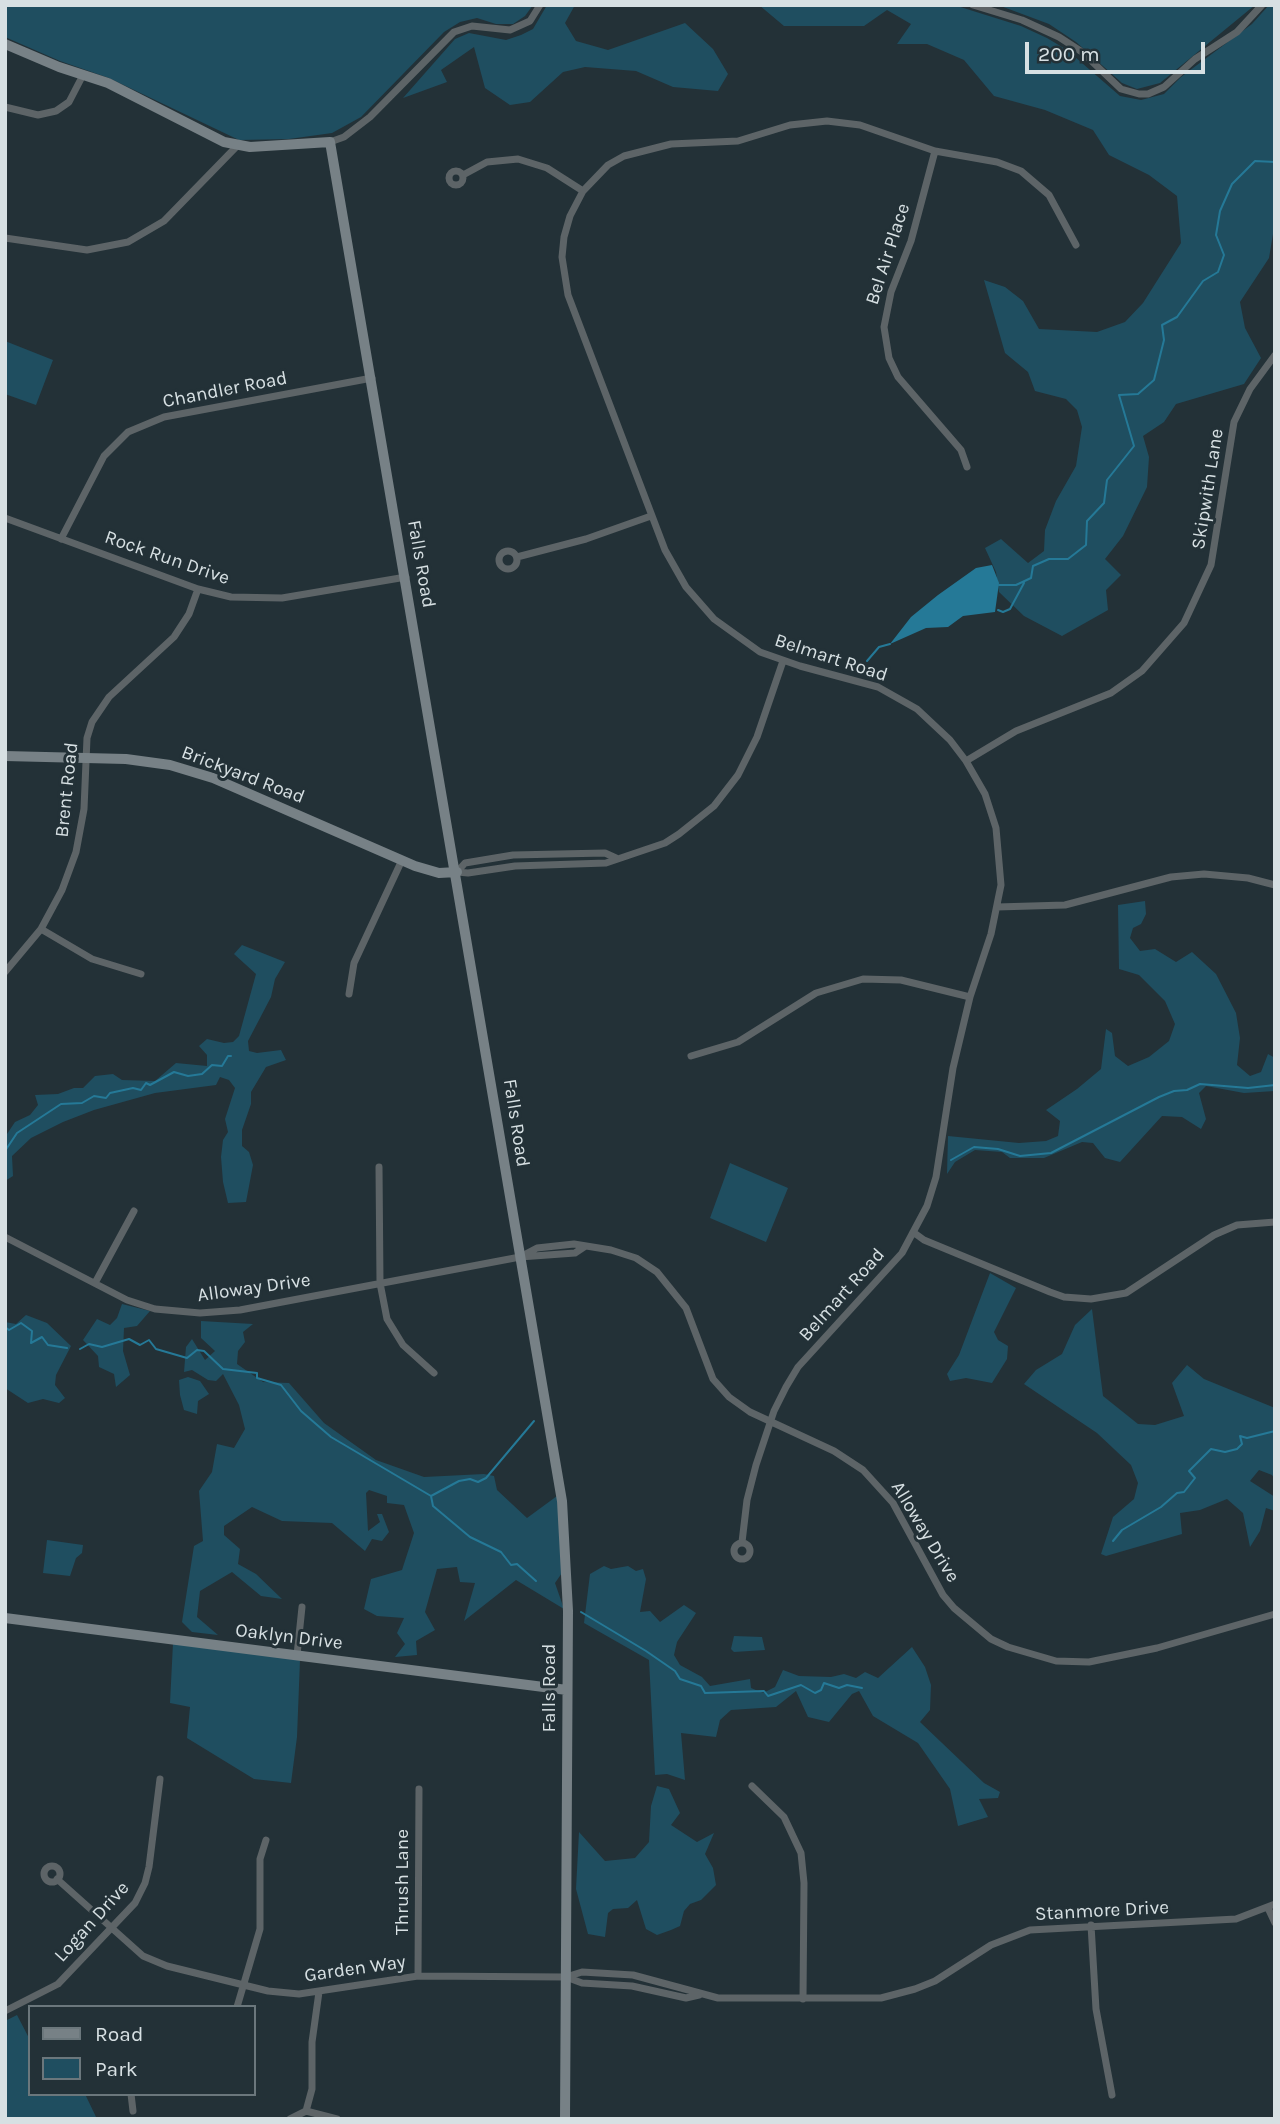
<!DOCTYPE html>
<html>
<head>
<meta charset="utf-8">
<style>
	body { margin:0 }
	#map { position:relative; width:1280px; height:2124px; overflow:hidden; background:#233137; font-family:Karla,sans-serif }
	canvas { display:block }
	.frame { position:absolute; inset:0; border:7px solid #d7e0e3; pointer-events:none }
	.legend { position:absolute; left:28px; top:2005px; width:228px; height:91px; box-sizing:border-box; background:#233137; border:2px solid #6b777c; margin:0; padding:9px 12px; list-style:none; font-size:21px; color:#d7e0e3 }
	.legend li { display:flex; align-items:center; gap:14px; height:35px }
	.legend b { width:35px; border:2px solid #6b777c }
	.scale { position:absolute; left:1025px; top:42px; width:180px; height:32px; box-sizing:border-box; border:4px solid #d7e0e3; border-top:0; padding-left:9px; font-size:21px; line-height:24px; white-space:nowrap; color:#d7e0e3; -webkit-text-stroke:5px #233137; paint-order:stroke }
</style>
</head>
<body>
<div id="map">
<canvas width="1280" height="2124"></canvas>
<div class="frame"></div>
<ul class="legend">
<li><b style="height:9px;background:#778186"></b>Road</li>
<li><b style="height:19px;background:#1f4e60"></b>Park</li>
</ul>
<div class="scale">200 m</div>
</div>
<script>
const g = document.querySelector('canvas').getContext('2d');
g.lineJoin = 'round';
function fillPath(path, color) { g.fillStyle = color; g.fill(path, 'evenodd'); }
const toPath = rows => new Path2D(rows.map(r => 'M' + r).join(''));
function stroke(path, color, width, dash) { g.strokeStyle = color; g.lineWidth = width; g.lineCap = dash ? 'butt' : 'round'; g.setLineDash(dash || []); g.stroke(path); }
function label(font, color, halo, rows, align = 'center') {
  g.font = font + ' Karla,sans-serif'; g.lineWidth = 6; g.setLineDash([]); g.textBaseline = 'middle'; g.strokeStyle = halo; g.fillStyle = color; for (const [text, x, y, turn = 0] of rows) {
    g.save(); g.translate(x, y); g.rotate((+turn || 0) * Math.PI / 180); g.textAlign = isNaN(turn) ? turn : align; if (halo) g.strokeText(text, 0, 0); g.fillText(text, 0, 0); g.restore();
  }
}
const green = toPath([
	[5,5,533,5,525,16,513,24,496,24,477,18,460,22,444,32,361,117,332,133,289,139,239,140,109,78,60,61,5,37],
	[547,5,575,5,565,23,576,41,608,50,685,23,713,49,728,74,718,91,673,87,636,71,585,67,563,72,530,102,510,105,485,88,474,47,441,70,447,82,403,98,455,39,469,33,506,40,521,35,533,29],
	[759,5,954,5,1021,26,1047,38,1067,50,1120,96,1141,100,1164,94,1181,77,1252,24,1269,5,1275,5,1275,222,1269,258,1240,302,1245,328,1261,358,1244,384,1176,404,1164,422,1143,436,1149,457,1147,487,1123,536,1105,559,1121,575,1106,590,1108,610,1062,636,1024,616,999,592,996,572,985,548,1001,539,1028,563,1044,551,1045,530,1056,501,1076,466,1082,427,1077,410,1066,399,1035,391,1028,372,1005,353,984,280,1005,287,1023,301,1039,329,1097,332,1125,322,1143,303,1181,243,1177,196,1149,175,1109,155,1093,130,1045,110,994,96,964,60,927,44,897,44,911,24,887,10,864,26,784,26],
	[998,5,1255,5,1160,83,1137,89,1122,83,1076,42,1049,24],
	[5,341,53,360,36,405,5,394],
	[1145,901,1146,914,1141,924,1133,928,1130,938,1140,951,1155,949,1176,962,1192,952,1216,974,1236,1013,1240,1038,1237,1065,1250,1076,1261,1072,1268,1054,1275,1058,1275,1091,1244,1093,1206,1086,1199,1093,1206,1119,1201,1129,1182,1117,1162,1116,1120,1162,1105,1158,1093,1143,1082,1142,1044,1158,1010,1158,1002,1152,975,1150,955,1162,947,1174,948,1136,1019,1143,1046,1141,1058,1136,1060,1121,1046,1110,1077,1089,1101,1069,1106,1029,1112,1033,1115,1056,1128,1066,1149,1057,1169,1041,1175,1024,1165,1001,1139,975,1119,969,1118,905],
	[242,945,285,962,275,979,271,997,248,1041,249,1051,257,1053,281,1050,286,1060,266,1067,251,1092,251,1104,242,1130,242,1146,249,1152,253,1165,246,1202,228,1203,223,1182,221,1157,223,1140,228,1132,225,1119,235,1088,229,1080,220,1077,216,1085,155,1093,94,1110,63,1122,31,1138,12,1156,13,1176,5,1181,5,1137,15,1122,30,1115,38,1105,35,1095,58,1094,74,1088,83,1088,95,1076,113,1074,122,1080,155,1081,176,1063,207,1066,207,1055,199,1046,207,1039,224,1043,233,1042,239,1036,256,974,234,954],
	[730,1163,788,1188,766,1242,710,1218],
	[990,1273,1016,1288,994,1332,998,1340,1008,1346,1007,1359,992,1383,966,1378,950,1381,947,1374,959,1355],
	[122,1304,150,1311,137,1326,124,1328,123,1351,130,1375,116,1387,114,1374,99,1367,98,1356,83,1340,97,1319,110,1325,117,1318],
	[1092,1309,1103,1396,1138,1424,1155,1425,1184,1416,1172,1383,1187,1365,1204,1379,1275,1408,1275,1480,1272,1475,1259,1470,1250,1481,1275,1497,1275,1511,1266,1508,1260,1531,1250,1547,1243,1513,1227,1499,1200,1510,1180,1513,1182,1534,1106,1556,1101,1554,1113,1517,1134,1499,1138,1483,1131,1465,1097,1433,1024,1384,1036,1370,1062,1354,1075,1325],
	[26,1315,47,1323,71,1346,56,1375,55,1385,65,1398,59,1403,43,1399,28,1403,5,1388,5,1322,16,1324],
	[201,1321,253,1324,243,1332,245,1342,238,1351,237,1364,263,1382,289,1383,324,1423,376,1460,424,1477,484,1474,494,1476,497,1490,527,1518,557,1496,564,1570,555,1583,564,1609,516,1580,464,1621,475,1583,460,1582,457,1567,437,1569,425,1612,435,1630,416,1641,417,1655,395,1657,405,1644,397,1633,404,1618,377,1616,364,1609,371,1579,402,1570,414,1533,404,1505,387,1503,387,1496,369,1490,366,1493,368,1531,380,1522,377,1514,382,1514,389,1532,382,1541,372,1539,365,1551,332,1523,282,1521,252,1507,224,1526,224,1535,240,1549,238,1564,256,1574,282,1599,261,1596,232,1572,200,1591,197,1617,218,1635,192,1632,182,1622,194,1546,203,1541,199,1491,212,1472,217,1444,234,1448,245,1429,239,1405,223,1374,216,1381,208,1380,192,1370,184,1372,186,1347,192,1339,205,1360,215,1351,201,1338],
	[188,1377,200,1381,209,1394,198,1401,197,1414,184,1410,180,1395,179,1380],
	[47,1540,83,1545,82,1553,76,1558,70,1576,43,1573],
	[604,1566,611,1569,628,1566,636,1571,643,1569,646,1579,640,1612,650,1611,660,1622,684,1605,696,1613,677,1642,674,1655,680,1665,702,1677,710,1686,750,1679,751,1688,763,1693,775,1687,783,1670,799,1676,831,1677,844,1674,856,1678,865,1672,878,1678,912,1647,925,1667,931,1685,930,1710,920,1722,984,1783,1000,1792,998,1798,979,1799,988,1817,958,1826,950,1789,918,1743,873,1716,859,1691,852,1694,829,1722,808,1717,796,1691,776,1707,731,1710,720,1720,716,1737,681,1733,685,1780,667,1774,655,1775,649,1660,584,1623,590,1574],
	[734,1636,762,1637,765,1650,734,1652,731,1649],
	[173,1643,300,1660,297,1737,291,1783,254,1779,187,1738,190,1707,170,1703],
	[657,1786,669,1789,680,1813,671,1825,697,1842,714,1833,705,1854,713,1868,716,1885,701,1900,690,1904,684,1911,680,1926,671,1930,657,1935,646,1929,637,1900,628,1908,613,1909,608,1913,605,1937,588,1934,576,1889,579,1832,605,1861,635,1858,649,1842,651,1806],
	[17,2015,30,2040,30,2094,85,2094,97,2119,5,2119,5,2021]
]);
const water = toPath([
	[992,565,999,583,995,612,963,616,948,627,926,628,890,644,911,617,938,595,976,568]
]);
const stream = toPath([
	[999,585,1016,585,1031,578,1033,566,1049,559,1068,559,1086,545,1087,521,1104,503,1107,480,1134,446,1119,395,1138,394,1154,380,1164,340,1162,325,1177,317,1203,281,1218,272,1224,255,1216,235,1220,211,1232,184,1255,161,1275,162],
	[998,610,1003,612,1010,609,1024,583],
	[867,661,879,647,890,644],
	[5,1151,17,1133,61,1104,82,1103,94,1096,106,1098,110,1093,133,1088,141,1090,146,1083,150,1085,174,1072,188,1076,202,1074,212,1065,222,1066,228,1056,231,1056],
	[951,1160,974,1147,998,1149,1020,1156,1051,1153,1159,1097,1174,1091,1187,1090,1200,1084,1248,1088,1275,1085],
	[5,1327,9,1330,21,1323,32,1331,31,1343,42,1337,48,1345,67,1348],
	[80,1349,89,1344,102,1347,129,1339,140,1345,149,1340,156,1349,187,1358,197,1350,204,1351,223,1369,257,1373,257,1378,281,1385,301,1411,331,1437,431,1496,459,1481,470,1479,478,1482,486,1478,534,1421],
	[431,1496,433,1506,470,1537,501,1552,511,1565,517,1564,536,1581],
	[1113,1541,1122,1530,1161,1507,1177,1493,1184,1492,1195,1478,1189,1471,1211,1449,1225,1452,1237,1449,1242,1444,1240,1436,1247,1438,1275,1431],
	[581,1612,646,1651,675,1671,680,1679,701,1686,705,1693,764,1691,768,1696,801,1685,815,1693,821,1690,824,1683,839,1688,847,1685,862,1688]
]);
const street = toPath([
	[973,5,1022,20,1059,37,1082,52,1121,89,1139,94,1148,94,1164,87,1195,59,1237,32,1262,5],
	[5,107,38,115,56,111,69,102,83,75],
	[330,142,344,137,370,117,454,32,472,26,510,30,530,21,540,5],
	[935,151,911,241,891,292,884,327,889,358,898,377,961,450,967,467],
	'449 178a7 7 0 1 1 14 0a7 7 0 1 1-14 0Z',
	[463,175,487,162,518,159,547,168,583,191],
	[5,238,87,250,128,242,164,221,237,146],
	[5,518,198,589,231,597,282,598,406,577],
	[61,539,104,456,128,432,164,417,372,378],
	'499 560a9 9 0 1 1 18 0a9 9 0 1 1-18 0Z',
	[517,557,586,539,651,516],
	[966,761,1016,731,1111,693,1142,671,1184,623,1211,565,1234,422,1250,389,1275,355],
	[457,872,468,873,515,866,606,863,665,843,679,834,714,806,738,775,757,737,783,661],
	[457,872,465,863,513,855,605,853,616,858],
	[997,907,1065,905,1171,877,1204,874,1248,878,1275,885],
	[41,929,92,959,141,974],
	[5,972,41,929,62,890,76,852,84,809,87,738,92,722,109,697,174,637,189,614,198,589],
	[349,994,354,963,402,860],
	[691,1056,738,1042,816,993,863,979,901,980,970,997],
	[379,1167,380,1283,387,1319,403,1345,434,1373],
	[913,1232,924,1240,1050,1292,1064,1297,1091,1299,1126,1293,1214,1235,1237,1225,1275,1222],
	[5,1237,127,1300,155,1309,200,1313,240,1310,520,1257,575,1253,584,1247],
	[520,1257,537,1248,574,1244,611,1250,636,1258,657,1272,686,1308,713,1379,729,1397,750,1412,834,1451,863,1470,893,1503,943,1595,954,1608,991,1639,1008,1647,1056,1661,1089,1662,1157,1648,1275,1614],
	[95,1283,134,1211],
	[742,1542,747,1500,756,1465,774,1411,786,1387,798,1367,902,1253,927,1206,936,1177,953,1068,970,997,991,934,1001,885,996,828,985,794,966,761,950,740,917,709,878,687,800,666,760,652,714,619,686,587,665,550,568,295,562,257,564,237,570,216,583,191,608,165,624,156,671,144,738,141,790,125,827,121,860,125,935,151,997,162,1021,171,1049,195,1076,245],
	'734 1551a8 8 0 1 1 16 0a8 8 0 1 1-16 0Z',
	[297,1655,302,1607],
	[752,1786,784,1817,801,1853,804,1883,803,1999],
	'44 1874a8 8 0 1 1 16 0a8 8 0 1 1-16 0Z',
	[57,1879,143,1956,167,1966,268,1991,299,1994,418,1976,566,1977,582,1983,632,1986,686,1998,699,1995],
	[1268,1908,1275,1923],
	[1091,1925,1096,2009,1112,2095],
	[418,1976,419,1789],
	[566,1977,582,1972,633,1975,718,1998,881,1998,915,1989,935,1981,991,1945,1030,1930,1236,1919,1275,1904],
	[237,2007,260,1929,260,1859,266,1840],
	[5,2011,58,1984,135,1903,145,1883,149,1867,160,1779],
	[131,2094,133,2111],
	[306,2111,337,2119],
	[290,2119,306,2111,312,2089,312,2042,319,1992]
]);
const secondary = toPath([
	[5,44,59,67,108,83,224,142,250,147,330,142,562,1501,568,1611,565,2119],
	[5,756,126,759,170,765,213,778,415,866,439,873,457,872],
	[5,1618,567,1690]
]);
const streetNames = [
	["Bel Air Place",888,254,-72],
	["Chandler Road",225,390,-11],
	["Skipwith Lane",1208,489,-81],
	["Rock Run Drive",167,558,19],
	["Falls Road",421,564,80],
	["Belmart Road",831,658,18],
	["Brickyard Road",243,775,21],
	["Brent Road",67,790,-84],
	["Falls Road",516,1123,81],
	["Alloway Drive",254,1288,-8],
	["Belmart Road",842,1295,-48],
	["Alloway Drive",925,1532,59],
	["Oaklyn Drive",289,1637,7],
	["Falls Road",550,1688,-90],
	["Thrush Lane",403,1882,-90],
	["Stanmore Drive",1102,1911,-3],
	["Logan Drive",92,1922,-48],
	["Garden Way",355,1969,-8]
];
fillPath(green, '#1f4e60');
fillPath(water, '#257997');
stroke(stream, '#257997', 2);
stroke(street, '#5d6467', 7);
stroke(secondary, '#778186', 10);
label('19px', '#d7e0e3', '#233137', streetNames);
</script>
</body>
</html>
